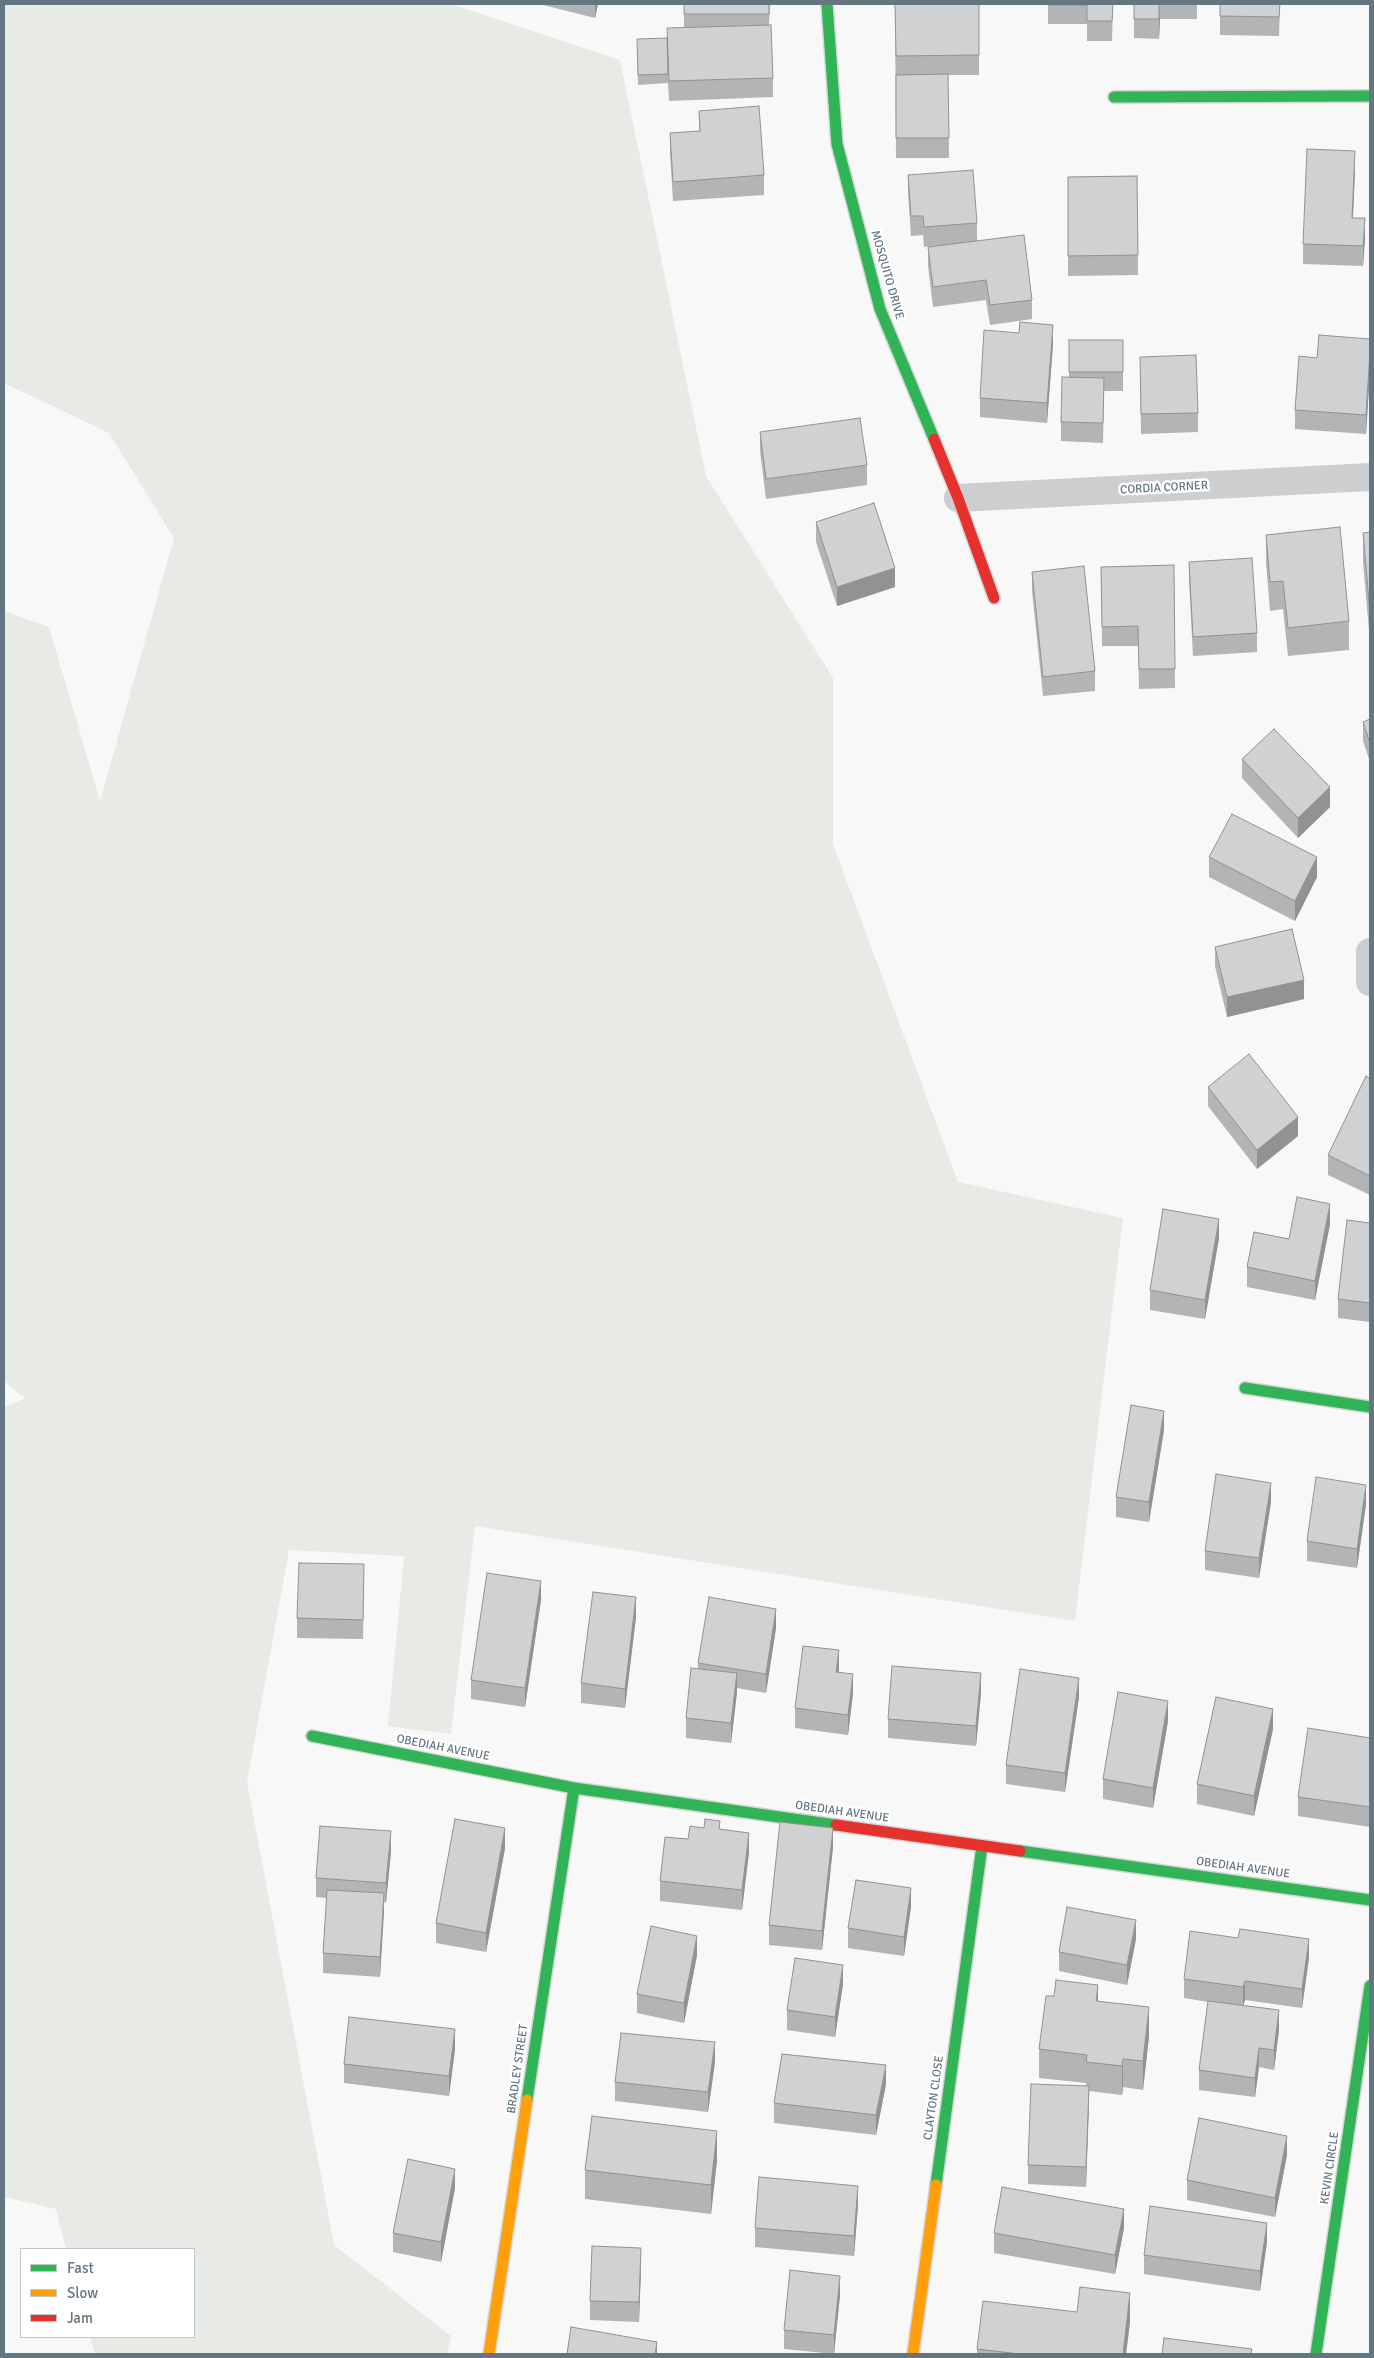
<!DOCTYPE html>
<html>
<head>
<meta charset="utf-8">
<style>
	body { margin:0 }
	#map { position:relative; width:1374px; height:2358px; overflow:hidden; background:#f8f8f8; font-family:Signika,sans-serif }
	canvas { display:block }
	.frame { position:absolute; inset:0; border:5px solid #647682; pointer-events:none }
	.legend { position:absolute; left:20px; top:2248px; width:175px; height:90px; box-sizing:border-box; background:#fff; border:1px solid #c1c8cd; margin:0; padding:6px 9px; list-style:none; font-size:15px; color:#647682 }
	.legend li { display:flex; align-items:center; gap:10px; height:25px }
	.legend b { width:25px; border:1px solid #c1c8cd }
</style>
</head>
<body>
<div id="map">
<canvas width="1374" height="2358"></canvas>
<div class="frame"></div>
<ul class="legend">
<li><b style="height:6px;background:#30b455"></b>Fast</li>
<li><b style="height:6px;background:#ff9f0a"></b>Slow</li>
<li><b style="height:6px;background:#e5322d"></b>Jam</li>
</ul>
</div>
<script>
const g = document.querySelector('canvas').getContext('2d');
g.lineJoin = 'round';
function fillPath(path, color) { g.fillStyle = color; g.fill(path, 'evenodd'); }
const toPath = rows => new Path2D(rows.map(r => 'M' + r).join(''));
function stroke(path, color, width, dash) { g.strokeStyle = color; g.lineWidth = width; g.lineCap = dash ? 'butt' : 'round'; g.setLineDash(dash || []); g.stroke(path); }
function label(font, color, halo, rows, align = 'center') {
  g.font = font + ' Signika,sans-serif'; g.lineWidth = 5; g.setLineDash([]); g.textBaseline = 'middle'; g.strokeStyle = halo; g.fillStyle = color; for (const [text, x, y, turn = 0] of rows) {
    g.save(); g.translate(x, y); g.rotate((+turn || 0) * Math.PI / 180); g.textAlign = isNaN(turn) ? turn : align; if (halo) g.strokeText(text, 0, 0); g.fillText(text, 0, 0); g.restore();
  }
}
const green = toPath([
	[4,4,451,4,620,60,706,476,833,678,833,844,958,1182,1123,1218,1075,1621,475,1526,451,1734,388,1726,404,1556,289,1550,247,1782,334,2245,451,2336,447,2354,95,2354,90,2337,194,2337,194,2249,66,2249,56,2209,4,2197,4,1407,25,1398,4,1381,4,611,49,627,100,801,174,538,109,433,4,383]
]);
const street = toPath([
	[958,498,1370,477],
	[1370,952,1370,982]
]);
const fast = toPath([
	[827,4,837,144,880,309,934,439],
	[1114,97,1370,96],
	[1245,1388,1370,1407],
	[312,1736,574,1788,836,1825],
	[1020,1851,1370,1900],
	[527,2100,574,1788],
	[936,2185,982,1846],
	[1316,2354,1370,1986]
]);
const slow = toPath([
	[489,2354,527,2100],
	[913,2354,936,2185]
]);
const jam = toPath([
	[934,439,958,498,994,598],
	[836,1825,1020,1851]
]);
const wall = toPath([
	[543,4,598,4,595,18,543,5],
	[684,4,770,4,769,25,773,78,773,97,669,101,668,83,638,85,637,49,667,38,684,28],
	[895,4,979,4,979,75,948,75,949,158,896,158],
	[1048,4,1113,4,1112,41,1087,41,1087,24,1048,24],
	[1134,4,1197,4,1197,19,1160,19,1159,39,1134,38],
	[1220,4,1280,4,1279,36,1220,35],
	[699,111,764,175,764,195,673,201,670,153,670,133,699,131],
	[1355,170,1353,218,1365,238,1363,266,1303,264,1303,244],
	[908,175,977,223,977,241,1032,300,1032,319,990,325,986,300,933,307,928,266,928,247,939,245,924,247,923,235,911,236,908,194],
	[1137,176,1138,275,1068,276,1068,177],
	[1370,339,1370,371,1366,434,1295,429,1295,410,1317,358],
	[1069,340,1123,340,1123,391,1104,391,1103,443,1061,441,1061,422,1069,377],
	[1053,344,1047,423,980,417,980,398],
	[1140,376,1198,413,1198,432,1141,434],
	[760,432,867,465,867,485,766,499,760,451],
	[816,522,895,587,837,606,816,542],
	[1370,532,1370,642,1363,562,1363,533],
	[1266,535,1349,621,1349,650,1288,656,1283,609,1270,611,1266,563],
	[1189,562,1257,633,1257,652,1193,656,1189,581],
	[1174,565,1175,688,1139,689,1138,646,1102,646,1101,567],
	[1032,572,1095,671,1095,691,1043,696,1032,591],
	[1370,719,1370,762,1363,741,1363,722],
	[1242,759,1330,807,1298,838,1242,778],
	[1209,857,1317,877,1295,921,1209,877],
	[1215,947,1304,999,1227,1017,1215,966],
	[1370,1079,1370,1195,1328,1175,1328,1155],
	[1208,1087,1298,1136,1257,1169,1208,1106],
	[1370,1223,1370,1322,1338,1318,1338,1299],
	[1330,1224,1315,1300,1247,1287,1247,1267,1289,1239],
	[1219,1238,1205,1319,1150,1310,1150,1290],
	[1164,1430,1149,1522,1116,1517,1116,1497],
	[1271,1502,1259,1578,1205,1570,1205,1551],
	[1366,1504,1357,1568,1307,1561,1307,1541],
	[364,1583,363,1639,297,1638,297,1618],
	[541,1600,525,1707,471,1699,471,1680],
	[636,1617,625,1708,581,1703,581,1683],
	[776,1628,766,1693,737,1688,731,1743,686,1738,686,1718,698,1669,698,1663],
	[839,1670,839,1672,853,1693,848,1735,795,1728,795,1708],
	[981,1693,976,1746,888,1738,888,1719],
	[1079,1697,1065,1792,1006,1784,1006,1765],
	[1168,1721,1153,1808,1103,1799,1103,1779],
	[1273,1729,1254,1816,1197,1804,1197,1784],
	[1370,1738,1370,1827,1298,1816,1298,1797],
	[720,1830,749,1852,742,1910,660,1901,660,1881,688,1839],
	[833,1847,822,1950,769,1945,769,1925],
	[505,1848,486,1952,436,1943,436,1923],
	[391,1851,386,1903,384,1902,380,1977,323,1973,323,1953,327,1898,316,1897,316,1878],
	[911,1907,904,1956,848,1948,848,1928],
	[1136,1939,1127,1985,1059,1971,1059,1952],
	[697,1955,684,2023,637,2013,637,1994],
	[1309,1958,1302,2008,1245,2000,1243,2005,1279,2030,1274,2070,1259,2067,1255,2097,1199,2090,1199,2070,1208,2002,1184,1998,1184,1979],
	[843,1984,835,2037,787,2030,787,2010],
	[1098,2001,1149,2036,1143,2090,1123,2087,1122,2095,1089,2091,1086,2187,1028,2184,1028,2165,1086,2086,1086,2083,1039,2078,1039,2049],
	[455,2049,449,2096,344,2083,344,2064],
	[715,2062,708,2112,615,2101,615,2082],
	[886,2084,876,2135,774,2123,774,2103],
	[1287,2155,1275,2217,1187,2200,1187,2180],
	[717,2160,711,2214,585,2199,585,2170],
	[455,2188,441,2262,393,2252,393,2233],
	[858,2205,854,2256,755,2247,755,2228],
	[1124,2228,1115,2274,994,2253,994,2233],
	[1267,2242,1260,2291,1144,2274,1144,2255],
	[641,2267,639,2322,590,2320,590,2301],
	[840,2295,834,2354,784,2349,784,2330],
	[1077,2312,1130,2322,1126,2354,977,2354,977,2349]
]);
const shadedWall = toPath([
	[595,4,598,4,595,18],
	[1160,4,1160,19,1159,39,1159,19],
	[1355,151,1355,170,1352,237,1352,218],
	[1365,218,1365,238,1363,266,1363,246],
	[1053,325,1053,344,1047,423,1047,403],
	[1370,352,1370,371,1366,434,1366,415],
	[895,568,895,587,837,606,837,587],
	[1330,787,1330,807,1298,838,1298,818],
	[1317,857,1317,877,1295,921,1295,901],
	[1304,980,1304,999,1227,1017,1227,997],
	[1298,1117,1298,1136,1257,1169,1257,1150],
	[1330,1204,1330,1224,1315,1300,1315,1281],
	[1219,1219,1219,1238,1205,1319,1205,1300],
	[1164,1411,1164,1430,1149,1522,1149,1502],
	[1271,1483,1271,1502,1259,1578,1259,1558],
	[1366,1485,1366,1504,1357,1568,1357,1549],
	[541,1581,541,1600,525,1707,525,1688],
	[636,1597,636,1617,625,1708,625,1689],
	[776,1609,776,1628,766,1693,766,1674],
	[839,1650,839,1670,836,1691,836,1672],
	[737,1673,737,1693,731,1743,731,1723],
	[981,1673,981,1693,976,1746,976,1726],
	[853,1674,853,1693,848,1735,848,1715],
	[1079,1678,1079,1697,1065,1792,1065,1773],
	[1168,1701,1168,1721,1153,1808,1153,1788],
	[1273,1709,1273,1729,1254,1816,1254,1796],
	[505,1828,505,1848,486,1952,486,1933],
	[833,1828,833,1847,822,1950,822,1931],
	[391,1831,391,1851,386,1903,386,1883],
	[749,1833,749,1852,742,1910,742,1890],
	[911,1888,911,1907,904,1956,904,1937],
	[384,1893,384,1913,380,1977,380,1957],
	[1136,1920,1136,1939,1127,1985,1127,1965],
	[697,1936,697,1955,684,2023,684,2003],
	[1309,1939,1309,1958,1302,2008,1302,1989],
	[843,1965,843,1984,835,2037,835,2017],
	[1245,1981,1245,2000,1243,2007,1243,1987],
	[1098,1985,1098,2013,1096,2001],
	[1149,2007,1149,2036,1143,2090,1143,2061],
	[1279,2010,1279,2030,1274,2070,1274,2050],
	[455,2029,455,2049,449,2096,449,2076],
	[715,2042,715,2062,708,2112,708,2092],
	[1259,2048,1259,2067,1255,2097,1255,2078],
	[1123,2059,1123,2087,1122,2095,1122,2066],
	[886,2065,886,2084,876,2135,876,2115],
	[1089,2086,1089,2106,1086,2187,1086,2167],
	[717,2131,717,2160,711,2214,711,2185],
	[1287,2136,1287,2155,1275,2217,1275,2198],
	[455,2169,455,2188,441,2262,441,2242],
	[858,2186,858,2205,854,2256,854,2236],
	[1124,2209,1124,2228,1115,2274,1115,2255],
	[1267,2223,1267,2242,1260,2291,1260,2271],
	[641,2248,641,2267,639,2322,639,2302],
	[840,2276,840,2295,834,2354,834,2335],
	[1130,2293,1130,2322,1126,2354,1123,2354],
	[657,2342,657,2354,655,2354]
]);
const building = toPath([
	[684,4,769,4,769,14,684,14,684,4],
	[895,4,979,4,979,55,896,56,895,4],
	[1048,4,1113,4,1112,21,1087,21,1087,5,1048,5,1048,4],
	[1134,4,1159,4,1159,19,1134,19,1134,4],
	[1220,4,1280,4,1279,17,1220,16,1220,4],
	[771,25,773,78,669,81,667,28,771,25],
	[667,38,668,74,638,75,637,39,667,38],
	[948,74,949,138,896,138,896,75,948,74],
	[759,106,764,175,673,182,670,133,700,131,699,111,759,106],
	[1307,149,1355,151,1352,218,1365,218,1363,246,1303,244,1307,149],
	[973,170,977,223,924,227,923,216,911,216,908,175,973,170],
	[1137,176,1138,255,1068,256,1068,177,1137,176],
	[1024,235,1032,300,990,305,986,280,933,287,928,247,1024,235],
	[1020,322,1053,325,1047,403,980,398,984,330,1019,333,1020,322],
	[1319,335,1370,339,1370,352,1366,415,1295,410,1299,356,1317,358,1319,335],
	[1069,340,1123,340,1123,372,1069,372,1069,340],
	[1196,355,1198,413,1141,414,1140,357,1196,355],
	[1062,377,1104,378,1103,423,1061,422,1062,377],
	[860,418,867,465,766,479,760,432,860,418],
	[874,503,895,568,837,587,816,522,874,503],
	[1340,527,1349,621,1288,628,1283,581,1270,582,1266,535,1340,527],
	[1370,532,1370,613,1363,533,1370,532],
	[1252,558,1257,633,1193,637,1189,562,1252,558],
	[1174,565,1175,669,1139,669,1138,626,1102,627,1101,567,1174,565],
	[1084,566,1095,671,1043,677,1032,572,1084,566],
	[1370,719,1370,743,1363,722,1370,719],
	[1274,729,1330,787,1298,818,1242,759,1274,729],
	[1232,814,1317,857,1295,901,1209,857,1232,814],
	[1292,929,1304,980,1227,997,1215,947,1292,929],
	[1249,1054,1298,1117,1257,1150,1208,1087,1249,1054],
	[1366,1076,1370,1079,1370,1176,1328,1155,1366,1076],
	[1297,1197,1330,1204,1315,1281,1247,1267,1254,1232,1289,1239,1297,1197],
	[1163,1209,1219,1219,1205,1300,1150,1290,1163,1209],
	[1347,1220,1370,1223,1370,1303,1338,1299,1347,1220],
	[1131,1405,1164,1411,1149,1502,1116,1497,1131,1405],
	[1216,1474,1271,1483,1259,1558,1205,1551,1216,1474],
	[1316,1477,1366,1485,1357,1549,1307,1541,1316,1477],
	[299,1563,364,1564,363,1620,297,1618,299,1563],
	[487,1573,541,1581,525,1688,471,1680,487,1573],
	[593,1592,636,1597,625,1689,581,1683,593,1592],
	[709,1597,776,1609,766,1674,698,1663,709,1597],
	[803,1646,839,1650,836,1672,853,1674,848,1715,795,1708,803,1646],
	[892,1666,981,1673,976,1726,888,1719,892,1666],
	[691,1668,737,1673,731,1723,686,1718,691,1668],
	[1020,1669,1079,1678,1065,1773,1006,1765,1020,1669],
	[1118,1692,1168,1701,1153,1788,1103,1779,1118,1692],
	[1216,1697,1273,1709,1254,1796,1197,1784,1216,1697],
	[1308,1728,1370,1738,1370,1807,1298,1797,1308,1728],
	[455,1819,505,1828,486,1933,436,1923,455,1819],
	[705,1819,720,1821,719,1829,749,1833,742,1890,660,1881,665,1837,688,1839,690,1826,704,1828,705,1819],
	[780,1822,833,1828,822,1931,769,1925,780,1822],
	[320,1826,391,1831,386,1883,316,1878,320,1826],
	[856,1880,911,1888,904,1937,848,1928,856,1880],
	[327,1890,384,1893,380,1957,323,1953,327,1890],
	[1067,1907,1136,1920,1127,1965,1059,1952,1067,1907],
	[651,1926,697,1936,684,2003,637,1994,651,1926],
	[1240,1929,1309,1939,1302,1989,1245,1981,1243,1987,1184,1979,1190,1931,1238,1938,1240,1929],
	[795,1958,843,1965,835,2017,787,2010,795,1958],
	[1056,1980,1098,1985,1096,2001,1149,2007,1143,2061,1123,2059,1122,2066,1086,2062,1087,2055,1039,2049,1046,1996,1054,1996,1056,1980],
	[1208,2001,1279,2010,1274,2050,1259,2048,1255,2078,1199,2070,1208,2001],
	[349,2017,455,2029,449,2076,344,2064,349,2017],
	[621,2033,715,2042,708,2092,615,2082,621,2033],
	[782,2054,886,2065,876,2115,774,2103,782,2054],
	[1031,2084,1089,2086,1086,2167,1028,2165,1031,2084],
	[592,2116,717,2131,711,2185,585,2170,592,2116],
	[1199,2118,1287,2136,1275,2198,1187,2180,1199,2118],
	[408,2159,455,2169,441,2242,393,2233,408,2159],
	[759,2177,858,2186,854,2236,755,2228,759,2177],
	[1002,2187,1124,2209,1115,2255,994,2233,1002,2187],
	[1150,2206,1267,2223,1260,2271,1144,2255,1150,2206],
	[592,2246,641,2248,639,2302,590,2301,592,2246],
	[790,2270,840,2276,834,2335,784,2330,790,2270],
	[1080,2287,1130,2293,1123,2354,1020,2354,977,2349,983,2301,1077,2312,1080,2287],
	[571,2327,657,2342,655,2354,567,2354,571,2327],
	[1164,2338,1252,2349,1251,2354,1162,2354,1164,2338]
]);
const streetNames = [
	["MOSQUITO DRIVE",887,275,74],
	["CORDIA CORNER",1164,488,-3],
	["OBEDIAH AVENUE",443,1748,11],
	["OBEDIAH AVENUE",842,1812,8],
	["OBEDIAH AVENUE",1243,1868,8],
	["BRADLEY STREET",518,2069,-82],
	["CLAYTON CLOSE",934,2098,-82],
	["KEVIN CIRCLE",1330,2168,-82]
];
fillPath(green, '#e7eae5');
stroke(fast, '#d4d5d6', 14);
stroke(slow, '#d4d5d6', 14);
stroke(jam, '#d4d5d6', 14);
stroke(street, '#cdcecf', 28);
stroke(fast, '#30b455', 11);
stroke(slow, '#ff9f0a', 11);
stroke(jam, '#e5322d', 11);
fillPath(wall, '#b2b4b5');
fillPath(shadedWall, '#919293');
fillPath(building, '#cfd1d2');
stroke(building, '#919293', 1);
label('12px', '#647682', '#fff', streetNames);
</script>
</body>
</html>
